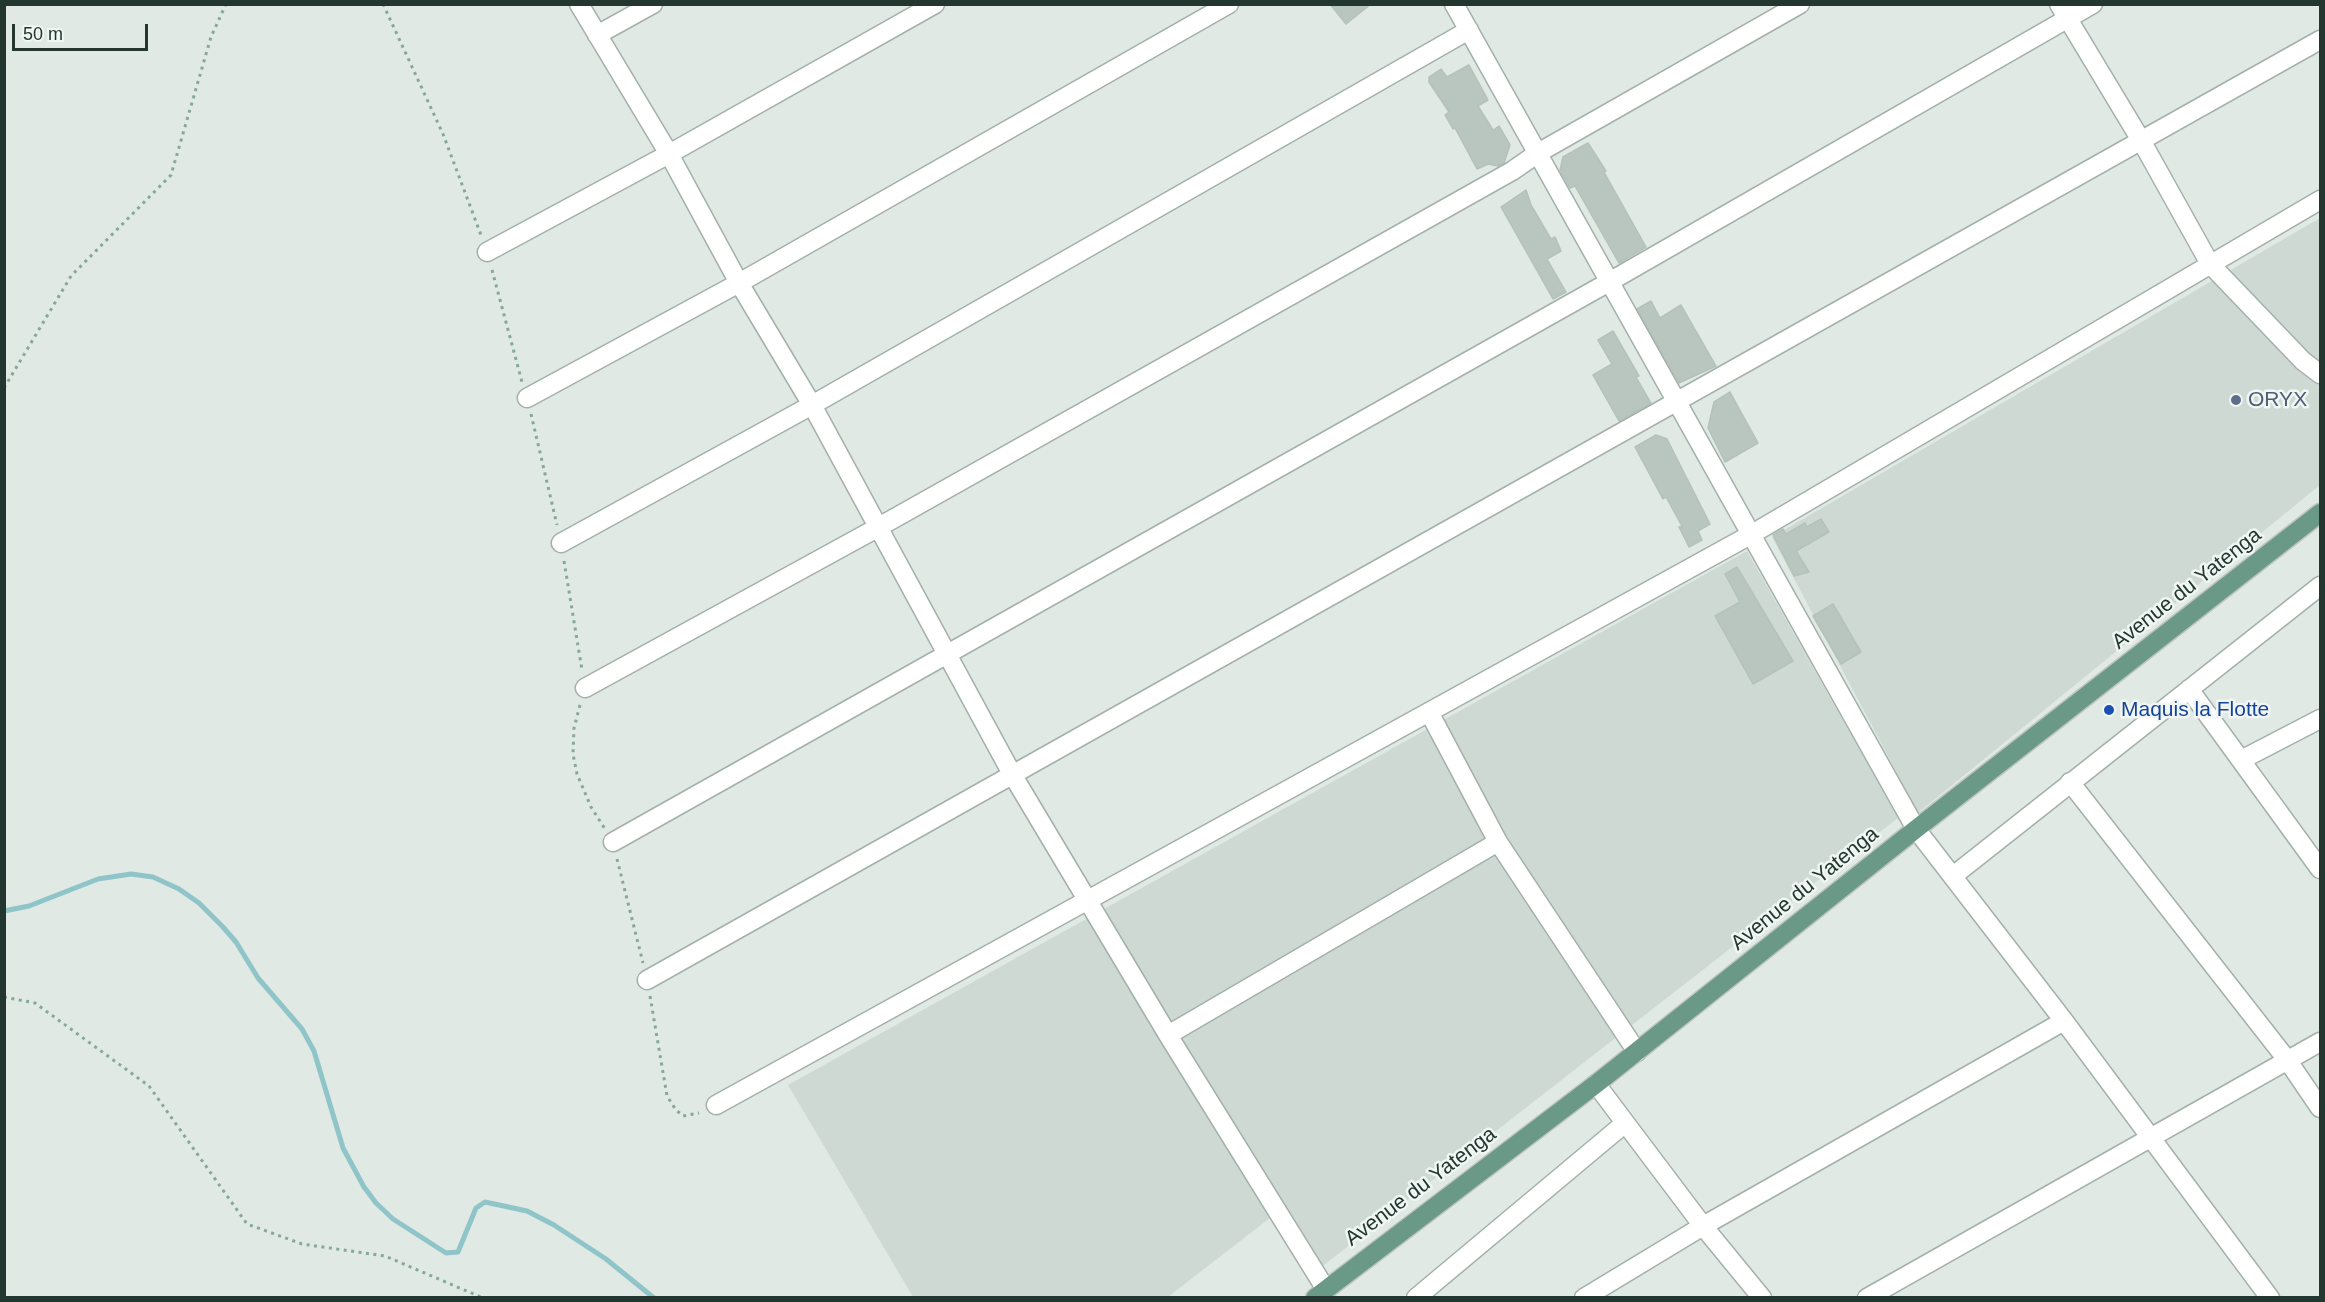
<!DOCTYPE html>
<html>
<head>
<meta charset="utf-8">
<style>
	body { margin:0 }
	#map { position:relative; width:2325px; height:1302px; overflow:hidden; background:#e0e9e4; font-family:Helvetica,sans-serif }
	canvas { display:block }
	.frame { position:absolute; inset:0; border:6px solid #233730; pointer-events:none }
	.scale { position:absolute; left:12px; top:24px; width:136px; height:27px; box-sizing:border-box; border:3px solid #233730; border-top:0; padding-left:8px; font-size:18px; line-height:21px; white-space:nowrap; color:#233730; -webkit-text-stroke:4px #f0f6f3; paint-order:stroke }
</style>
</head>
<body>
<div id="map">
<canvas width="2325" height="1302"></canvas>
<div class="frame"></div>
<div class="scale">50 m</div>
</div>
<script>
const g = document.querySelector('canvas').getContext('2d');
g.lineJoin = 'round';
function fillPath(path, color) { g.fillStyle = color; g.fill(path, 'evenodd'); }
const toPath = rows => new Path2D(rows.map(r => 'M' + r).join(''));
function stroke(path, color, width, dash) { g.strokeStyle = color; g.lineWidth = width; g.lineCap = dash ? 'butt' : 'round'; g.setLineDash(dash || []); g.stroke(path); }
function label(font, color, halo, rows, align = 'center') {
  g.font = font + ' Helvetica,sans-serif'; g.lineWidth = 5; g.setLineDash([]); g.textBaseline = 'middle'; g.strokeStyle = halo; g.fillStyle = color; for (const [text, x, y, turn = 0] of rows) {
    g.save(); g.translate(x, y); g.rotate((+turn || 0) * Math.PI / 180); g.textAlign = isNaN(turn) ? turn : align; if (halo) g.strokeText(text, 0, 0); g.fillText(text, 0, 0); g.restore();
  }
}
const built = toPath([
	[2320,218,2320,485,1918,813,1772,537],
	[1747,551,1898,818,1311,1275,1275,1214,1168,1297,913,1297,788,1085]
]);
const stream = toPath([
	[4,911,29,906,98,879,131,874,153,877,179,889,199,903,222,926,236,942,258,978,302,1029,314,1051,343,1148,364,1187,376,1203,393,1219,446,1253,458,1252,476,1208,485,1202,527,1211,554,1225,606,1259,654,1298]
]);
const building = toPath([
	[1330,4,1371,4,1346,24,1330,4],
	[1469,65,1488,100,1478,106,1493,130,1499,126,1510,145,1504,163,1498,166,1488,164,1477,169,1455,128,1453,129,1445,115,1449,112,1429,82,1429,77,1441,69,1447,77,1469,65],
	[1588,143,1606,171,1604,172,1646,247,1619,263,1575,186,1570,188,1560,170,1563,157,1588,143],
	[1526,190,1531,205,1551,239,1555,237,1561,251,1547,259,1566,292,1553,299,1501,207,1526,190],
	[1651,301,1660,318,1681,305,1716,366,1679,383,1637,309,1651,301],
	[1613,331,1639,376,1636,377,1651,403,1619,421,1593,375,1612,364,1598,340,1613,331],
	[1730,392,1758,443,1725,462,1708,428,1714,402,1730,392],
	[1656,435,1667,439,1710,524,1698,531,1702,540,1689,547,1679,527,1682,526,1666,497,1663,499,1635,447,1656,435],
	[1821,519,1829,532,1796,551,1809,572,1794,576,1773,535,1783,529,1786,534,1805,523,1807,527,1821,519],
	[1737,567,1793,661,1753,684,1715,616,1740,602,1725,574,1737,567],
	[1833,604,1861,652,1841,664,1813,616,1833,604]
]);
const path = toPath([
	[383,4,443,134,481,235],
	[492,270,522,382],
	[4,388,71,276,171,175,211,37,226,4],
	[531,414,557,525],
	[564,561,582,670],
	[580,705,574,728,573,754,577,774,591,807,605,829],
	[617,859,643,963],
	[650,996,667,1096,676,1110,683,1116,699,1113],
	[4,997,35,1003,149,1086,247,1224,302,1244,385,1256,483,1298]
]);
const minor = toPath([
	[579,4,669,154,739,283,812,405,1012,774,1168,1035,1325,1288],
	[1454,4,1916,829,2064,1021,2270,1298],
	[2059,4,2142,142,2210,264,2303,361,2320,374],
	[597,35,653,4],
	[487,252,669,154,935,4],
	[527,398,739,283,1229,4],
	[561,543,812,405,1469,30],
	[585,688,877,528,1512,171,1538,153,1800,4],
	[2189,689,2320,869],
	[1429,712,1498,842,1637,1052],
	[2241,760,2320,719],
	[2070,782,2288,1061,2320,1108],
	[613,842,1609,282,2093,4],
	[1953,876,2320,586],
	[647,980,2320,40],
	[1168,1035,1498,842],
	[1596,1084,1703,1226,1762,1298],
	[716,1105,1752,534,2320,200],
	[1416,1298,1624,1124],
	[1584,1298,1703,1226,2064,1021],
	[1867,1298,2320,1042]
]);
const major = toPath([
	[1315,1298,1596,1084,1916,829,2320,513]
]);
const markers = [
	[2236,400,6,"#5c6f8a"],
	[2109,710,6,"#1a4fb4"]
];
const serviceNames = [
	["ORYX",2248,400]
];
const streetNames = [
	["Avenue du Yatenga",2187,589,-38],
	["Avenue du Yatenga",1805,889,-39],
	["Avenue du Yatenga",1421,1187,-37]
];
const transitNames = [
	["Maquis la Flotte",2121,710]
];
fillPath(built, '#cfd9d3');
stroke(stream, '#8fc5c8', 5);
fillPath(building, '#b9c6c0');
stroke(building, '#b4c2ba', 1.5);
stroke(minor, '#a4b0aa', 21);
stroke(major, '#bdc3c1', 21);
stroke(path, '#85a999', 3, [3, 4.5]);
stroke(minor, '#fff', 18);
stroke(major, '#6a9988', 18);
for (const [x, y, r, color] of markers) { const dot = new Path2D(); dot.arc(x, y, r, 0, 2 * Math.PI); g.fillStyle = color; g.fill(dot); stroke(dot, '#f0f6f3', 2); }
label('21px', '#4e5e75', '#f0f6f3', serviceNames, 'left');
label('21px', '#233730', '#f0f6f3', streetNames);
label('21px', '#164399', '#f0f6f3', transitNames, 'left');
</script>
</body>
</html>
